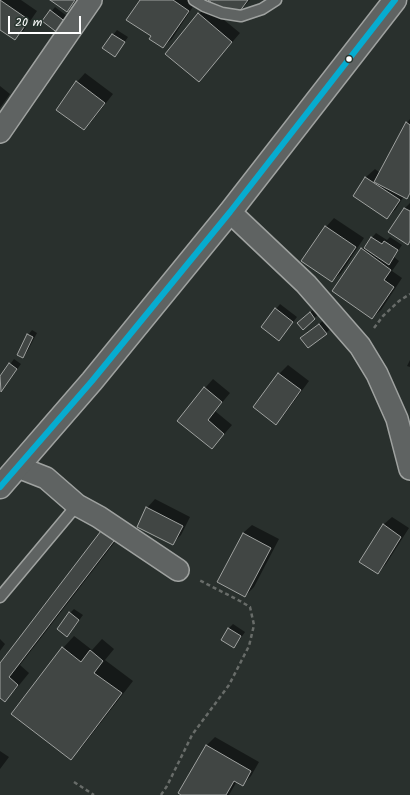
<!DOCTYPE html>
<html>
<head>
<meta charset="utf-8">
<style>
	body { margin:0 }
	#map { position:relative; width:410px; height:795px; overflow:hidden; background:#29302d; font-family:Kalam,sans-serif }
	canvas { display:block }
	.scale { position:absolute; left:8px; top:16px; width:73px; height:18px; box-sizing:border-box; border:2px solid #fff; border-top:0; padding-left:5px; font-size:12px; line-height:14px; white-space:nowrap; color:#fff; -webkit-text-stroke:3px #26332d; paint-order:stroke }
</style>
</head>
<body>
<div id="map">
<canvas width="410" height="795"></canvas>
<div class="scale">20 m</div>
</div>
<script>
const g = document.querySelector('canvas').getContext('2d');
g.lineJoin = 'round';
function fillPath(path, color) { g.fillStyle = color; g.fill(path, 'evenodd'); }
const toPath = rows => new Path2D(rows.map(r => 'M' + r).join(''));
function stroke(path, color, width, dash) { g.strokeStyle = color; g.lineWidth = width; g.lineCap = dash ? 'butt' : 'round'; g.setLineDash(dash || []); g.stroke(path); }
const shadow = toPath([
	[0,0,21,0,37,11,24,30,15,39,0,29],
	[52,0,77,0,67,10],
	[141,0,193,0,196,2,172,39,163,47,152,36],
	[210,0,250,0,234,18],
	[207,6,240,33,199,81,199,14],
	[55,7,75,22,43,21],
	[117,30,128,37,115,56,103,48],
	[85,73,113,94,92,121,84,129,77,82],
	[0,86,10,94,0,108],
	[410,119,410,194,407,198,404,196,396,209,387,218,354,196,366,177,375,169,380,173,407,123],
	[410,203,410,241,390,232,405,208],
	[334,218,364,238,341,273,332,281,303,261,326,227],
	[376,233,387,240,390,237,402,245,394,257,399,261,392,271,402,278,381,310,372,318,362,249],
	[280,304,297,317,283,335,262,327],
	[314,309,319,314,303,328,303,319],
	[324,320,330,329,326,333,306,334],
	[32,330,37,333,27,352,23,357,28,335],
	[14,359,21,364,1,391,0,378],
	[410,360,410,367,407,366],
	[288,365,309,381,284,415,276,424,254,407,279,374],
	[213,379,230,393,215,411,232,425,220,439,179,420,205,388],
	[155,499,190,517,181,535,173,543,147,508],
	[392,517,409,528,386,564,378,573,383,525],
	[128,525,20,665,29,673,16,689,5,700,0,697,0,665],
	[252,525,279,539,254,587,245,596,243,533],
	[74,609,83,615,71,631,70,613],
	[233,624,245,632,238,642,234,647,228,629],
	[74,636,92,650,102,639,114,649,105,660,133,681,82,747,70,759,63,648],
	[0,639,5,644,0,651],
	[215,737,259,762,251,776,242,785,237,781,229,795,181,795,179,793,207,745],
	[0,751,9,757,0,769]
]);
const building = toPath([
	[0,0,29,20,15,40,0,30,0,0],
	[50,0,75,0,67,12,50,0],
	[140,0,173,0,189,11,163,48,149,39,151,36,126,20,140,0],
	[208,0,248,0,234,19,208,0],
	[50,10,71,26,63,37,42,21,50,10],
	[198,13,232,42,199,82,165,54,198,13],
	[112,34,125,42,115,57,102,48,112,34],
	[76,81,105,103,84,130,56,110,76,81],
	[406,122,410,125,410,193,407,199,374,182,406,122],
	[365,177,400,200,387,219,353,196,365,177],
	[404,208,410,211,410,241,408,245,388,232,404,208],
	[325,226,356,247,332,282,301,261,325,226],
	[371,237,382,244,384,241,398,250,389,265,364,248,371,237],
	[361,248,391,270,384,280,394,287,372,319,332,291,361,248],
	[275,308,293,322,279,341,261,327,275,308],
	[310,312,315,319,303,330,297,323,310,312],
	[319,324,327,334,308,348,300,338,319,324],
	[27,334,33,337,23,358,17,355,27,334],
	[9,363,17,369,1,392,0,376,9,363],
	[278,373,301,390,276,425,253,407,278,373],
	[204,387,222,402,208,420,224,434,212,449,177,421,204,387],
	[146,507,183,526,173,545,137,527,146,507],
	[383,524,401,537,378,574,359,562,383,524],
	[104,527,117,537,9,677,18,685,5,702,0,698,0,663,104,527],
	[243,533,271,548,245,597,217,582,243,533],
	[69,612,79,620,67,637,57,629,69,612],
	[228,628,241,636,234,648,221,640,228,628],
	[62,647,81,662,90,650,103,661,94,673,122,693,71,760,11,714,62,647],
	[206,745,251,771,243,786,234,781,226,795,181,795,178,793,206,745]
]);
const path = toPath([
	[374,328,383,316,399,301,410,294],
	[74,782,94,795],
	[161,795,167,786,192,735,229,685,249,646,254,625,250,607,240,601,199,580]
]);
const service = toPath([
	[194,0,204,6,222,13,241,16,262,9,276,0],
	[0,597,77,505]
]);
const minor = toPath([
	[0,132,91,0],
	[230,212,306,284,360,346,377,374,397,419,410,469],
	[18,467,46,478,77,505,99,517,178,570]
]);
const trunk = toPath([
	[0,487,92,381,230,212,395,0]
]);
const bus1 = toPath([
	[0,487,92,381,230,212,395,0]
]);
const markers = [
	[349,59,3.5,"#fff"]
];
fillPath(shadow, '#0007');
fillPath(building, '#414644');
stroke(building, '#9fa2a0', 1);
stroke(service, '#9fa2a0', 13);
stroke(minor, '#9fa2a0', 24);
stroke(trunk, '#9fa2a0', 25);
stroke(path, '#686c69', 2.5, [4, 3]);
stroke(service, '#5f6362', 10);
stroke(minor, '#5f6362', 21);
stroke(trunk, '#5f6362', 22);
stroke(bus1, '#06acd0', 6);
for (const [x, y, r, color] of markers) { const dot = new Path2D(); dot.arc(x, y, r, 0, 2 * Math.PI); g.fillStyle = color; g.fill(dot); stroke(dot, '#26332d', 1.5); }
</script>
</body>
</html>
